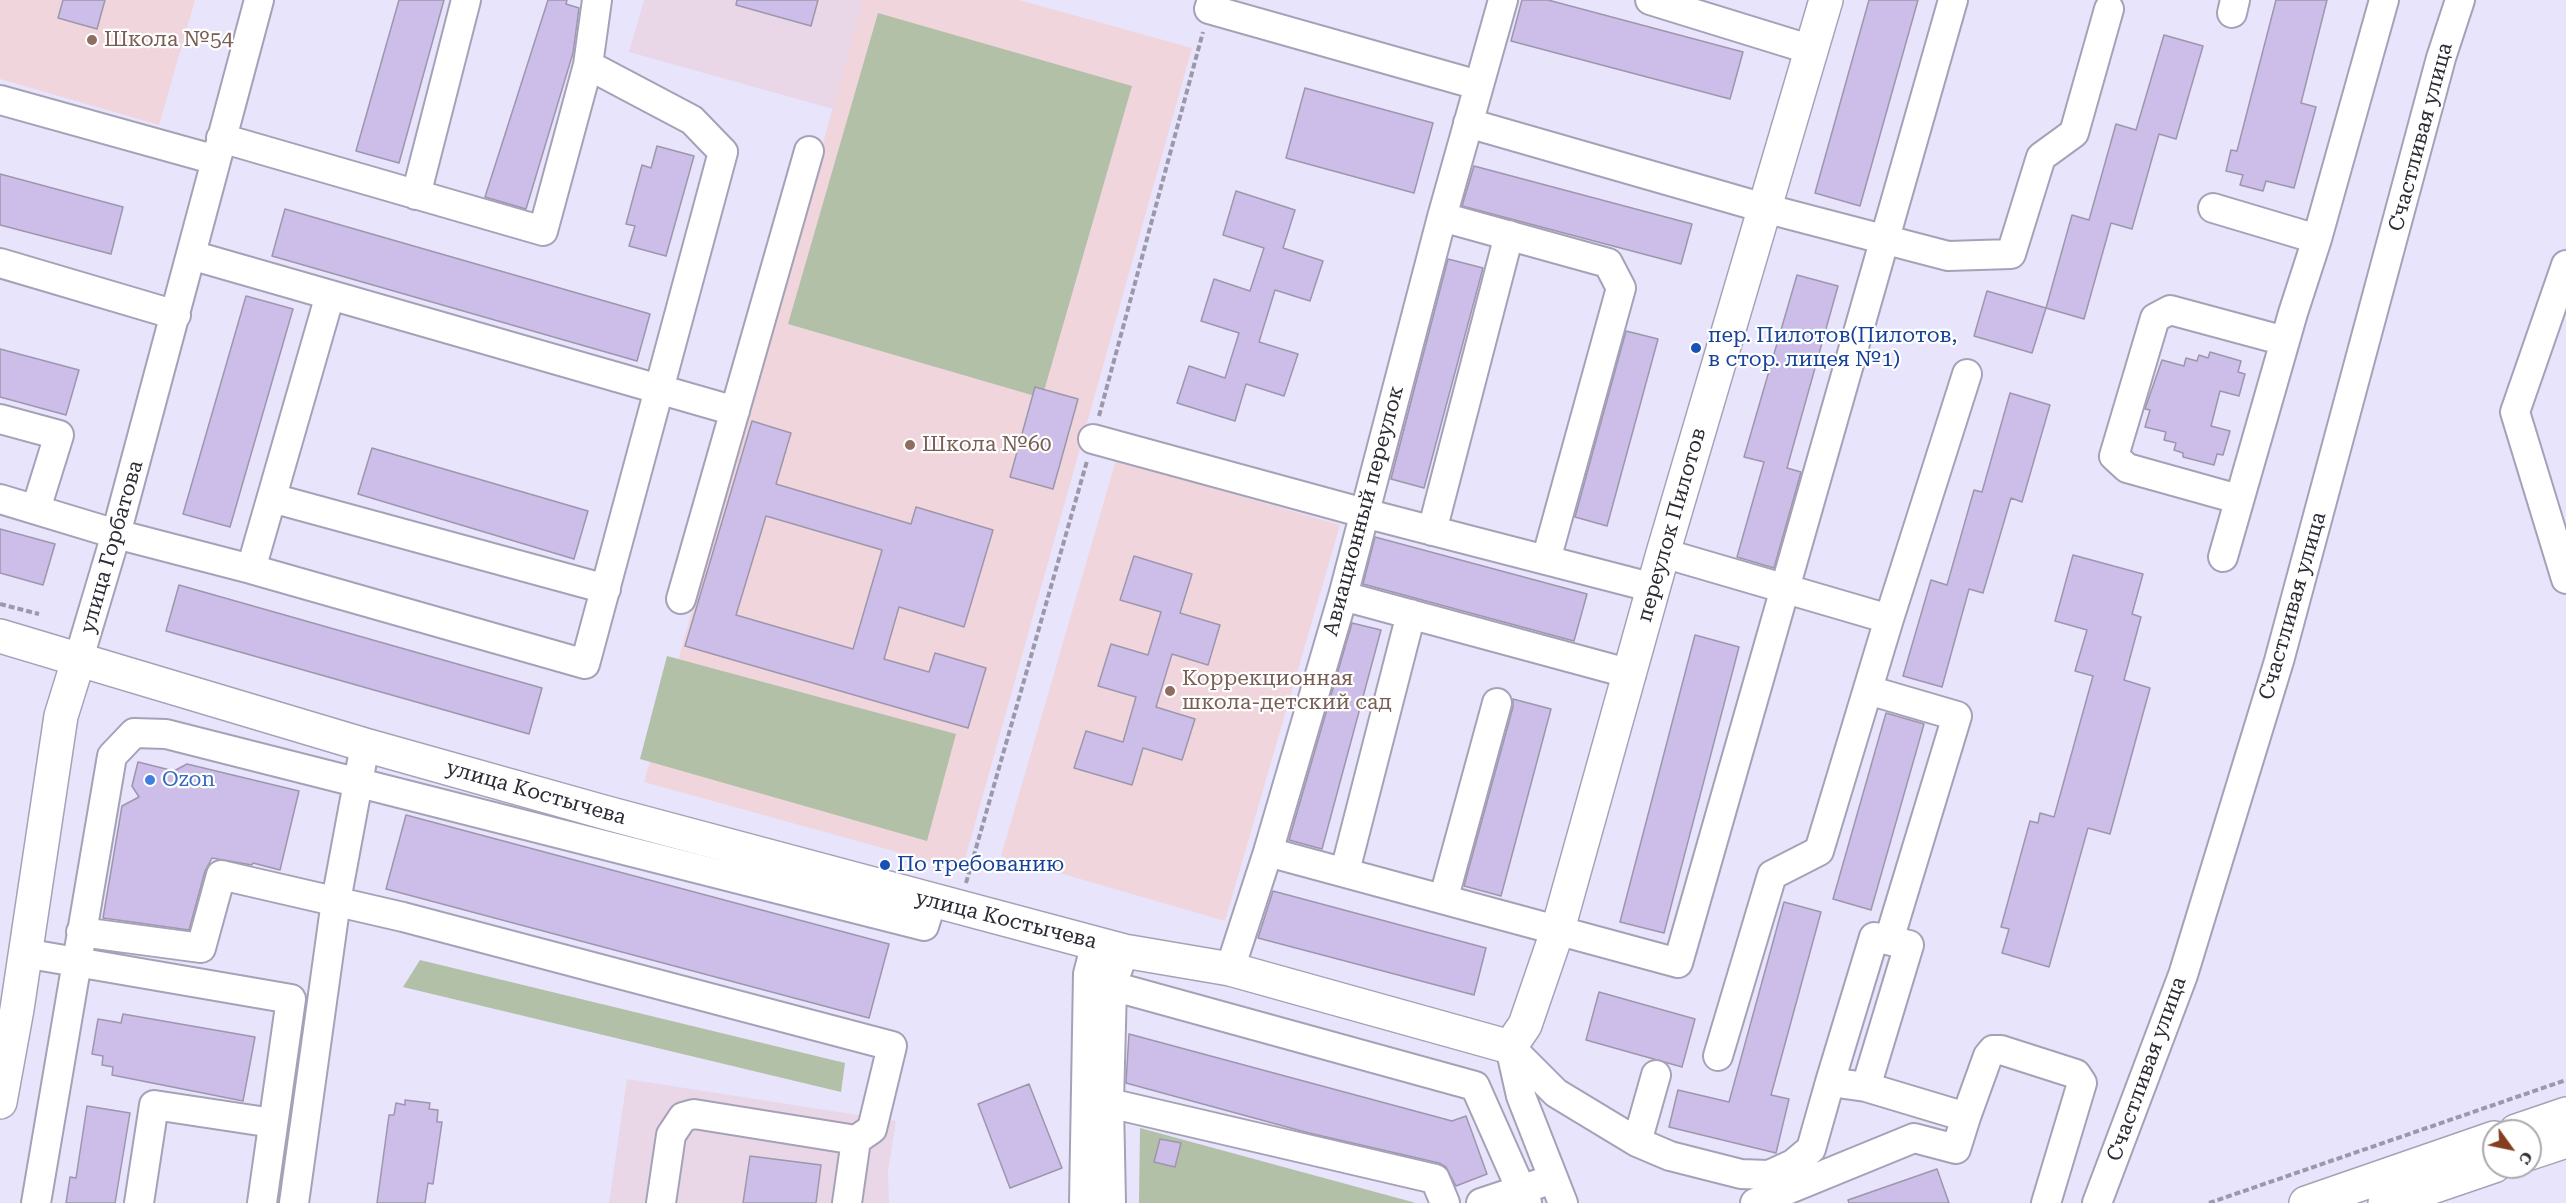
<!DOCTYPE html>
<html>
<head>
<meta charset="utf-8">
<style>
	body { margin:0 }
	#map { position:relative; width:2566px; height:1203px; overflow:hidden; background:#e7e4fc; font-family:"Roboto Serif",serif }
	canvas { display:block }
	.north { position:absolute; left:2482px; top:1119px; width:60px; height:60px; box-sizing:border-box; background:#fff; border:2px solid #abaaad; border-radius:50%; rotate:123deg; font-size:16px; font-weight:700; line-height:24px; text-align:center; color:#2c2a33 }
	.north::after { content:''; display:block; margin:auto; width:21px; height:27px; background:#863e21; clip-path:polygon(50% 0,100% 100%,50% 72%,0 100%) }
</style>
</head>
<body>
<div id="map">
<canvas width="2566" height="1203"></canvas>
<div class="north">С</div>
</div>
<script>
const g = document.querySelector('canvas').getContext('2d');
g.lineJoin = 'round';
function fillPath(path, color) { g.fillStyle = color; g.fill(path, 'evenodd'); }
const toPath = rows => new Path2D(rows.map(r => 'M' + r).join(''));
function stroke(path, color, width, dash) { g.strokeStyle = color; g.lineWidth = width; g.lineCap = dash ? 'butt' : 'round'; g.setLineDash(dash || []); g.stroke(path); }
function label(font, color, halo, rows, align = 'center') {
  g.font = font + ' "Roboto Serif",serif'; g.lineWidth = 4.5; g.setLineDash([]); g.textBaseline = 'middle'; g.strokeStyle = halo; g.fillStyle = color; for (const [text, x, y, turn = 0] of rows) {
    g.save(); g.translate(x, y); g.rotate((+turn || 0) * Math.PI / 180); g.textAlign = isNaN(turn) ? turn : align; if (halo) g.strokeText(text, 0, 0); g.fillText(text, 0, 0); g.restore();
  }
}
const industrial = toPath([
	[644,0,863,0,833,109,629,52],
	[627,1079,896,1121,888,1171,889,1203,609,1203]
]);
const education = toPath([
	[0,0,195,0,159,125,0,79],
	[863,0,1019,0,1192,48,962,870,644,782],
	[1116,460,1340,525,1225,921,1001,856]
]);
const green = toPath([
	[878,13,1132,86,1042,398,788,324],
	[667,656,956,734,927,841,640,759],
	[420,960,845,1063,841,1092,403,987],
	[1140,1128,1416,1203,1139,1203]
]);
const building = toPath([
	[63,0,105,0,97,29,58,18,63,0],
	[399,0,444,0,399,163,356,151,399,0],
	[548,0,567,0,566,4,579,8,573,53,526,209,485,197,548,0],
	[737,0,818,0,811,26,736,5,737,0],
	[1522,0,1548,0,1743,52,1730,99,1511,41,1522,0],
	[1869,0,1918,0,1860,206,1815,193,1869,0],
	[2276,0,2327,0,2301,103,2316,107,2294,188,2266,181,2263,191,2240,185,2243,175,2226,171,2231,150,2237,151,2276,0],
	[2164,35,2203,46,2176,139,2159,134,2132,229,2111,223,2084,319,2046,308,2072,215,2089,220,2116,124,2136,130,2164,35],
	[1305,88,1433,123,1414,193,1286,158,1305,88],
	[657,146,694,156,666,256,629,246,635,226,626,224,642,165,651,168,657,146],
	[1474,166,1692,224,1681,264,1462,206,1474,166],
	[0,174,123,207,111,254,0,225,0,174],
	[1236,191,1295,210,1283,248,1323,261,1310,301,1275,290,1259,342,1298,354,1284,396,1246,384,1235,421,1177,403,1189,366,1225,378,1239,333,1201,321,1214,279,1250,291,1264,248,1223,235,1236,191],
	[285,209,650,314,637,361,272,256,285,209],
	[1448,259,1483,268,1424,488,1391,479,1448,259],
	[1797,275,1838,286,1787,468,1801,472,1774,568,1737,557,1764,462,1744,457,1797,275],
	[1987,291,2046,308,2032,353,1974,336,1987,291],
	[246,296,293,309,230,527,183,514,246,296],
	[1626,331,1658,339,1607,526,1575,517,1626,331],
	[0,349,79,370,66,415,0,397,0,349],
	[2210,352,2241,361,2238,372,2245,374,2239,396,2220,391,2211,426,2230,431,2223,455,2217,454,2214,465,2183,457,2183,453,2174,450,2176,443,2164,440,2166,432,2145,427,2150,410,2145,409,2162,360,2184,366,2186,358,2197,361,2199,355,2208,358,2210,352],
	[1035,387,1078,399,1053,489,1010,477,1035,387],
	[2010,393,2050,405,2022,502,2011,498,1983,593,1969,589,1942,687,1903,676,1931,580,1947,585,1974,490,1982,492,2010,393],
	[752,421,791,433,776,484,911,524,916,507,993,530,964,627,899,607,884,659,929,672,935,653,986,668,968,728,685,646,752,421],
	[766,516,882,550,853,649,736,615,766,516],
	[372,448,588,511,574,559,358,494,372,448],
	[0,529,55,544,43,585,0,573,0,529],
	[1375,537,1587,594,1574,641,1363,584,1375,537],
	[2073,555,2143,574,2132,614,2141,617,2124,680,2150,688,2110,834,2088,828,2049,967,2002,953,2009,929,2001,927,2030,821,2038,823,2040,813,2054,817,2093,676,2075,671,2087,630,2055,621,2073,555],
	[1134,556,1192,574,1180,613,1220,625,1208,665,1172,654,1156,707,1195,719,1182,760,1143,748,1132,785,1074,768,1086,731,1123,742,1136,697,1098,686,1111,644,1148,655,1161,612,1120,600,1134,556],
	[179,585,542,688,529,734,166,631,179,585],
	[1352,623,1381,630,1322,849,1289,840,1352,623],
	[1695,635,1739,647,1664,933,1620,922,1695,635],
	[1513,699,1551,709,1501,896,1464,886,1513,707,1513,699],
	[1886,713,1924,724,1871,910,1833,899,1886,713],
	[138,762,174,771,187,764,299,791,280,870,253,863,252,865,212,858,205,871,189,930,103,918,122,806,139,797,132,786,138,762],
	[406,815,889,944,869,1018,386,889,406,815],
	[1273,891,1486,948,1474,995,1258,938,1273,891],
	[1784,902,1821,912,1771,1095,1789,1099,1776,1153,1669,1127,1678,1090,1729,1102,1784,902],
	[1599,992,1695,1019,1682,1067,1586,1040,1599,992],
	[123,1014,255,1037,243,1101,112,1075,113,1067,102,1065,103,1056,92,1054,98,1019,121,1023,123,1014],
	[1129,1034,1452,1121,1466,1116,1487,1174,1456,1186,1446,1167,1439,1163,1309,1133,1126,1083,1129,1034],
	[1029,1084,1062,1168,1010,1188,978,1104,1029,1084],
	[405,1100,430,1103,429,1109,438,1110,437,1122,442,1122,433,1184,428,1183,425,1203,377,1203,389,1115,394,1115,396,1103,405,1105,405,1100],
	[87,1106,130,1113,115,1203,66,1203,70,1177,76,1178,87,1106],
	[1160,1139,1181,1143,1175,1167,1154,1162,1160,1139],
	[750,1156,821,1165,816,1203,743,1203,750,1156],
	[1937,1169,1949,1203,1849,1203,1848,1200,1937,1169]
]);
const path = toPath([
	[1099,416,1203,32],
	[0,604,39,614],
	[966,883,1087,461],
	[2209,1203,2566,1080]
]);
const minor = toPath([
	[1212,0,1209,9,1478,85],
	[1650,0,1812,50],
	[2232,13,2235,0],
	[0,100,216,160],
	[1468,123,1764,208,1948,256,2011,254,2041,157,2074,133,2109,9],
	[221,138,543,231,588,65],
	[416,195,466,0],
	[2213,208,2317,239],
	[1442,217,1608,263,1621,288,1546,560],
	[191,255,735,411],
	[0,263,176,315],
	[2566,265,2515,412,2566,579],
	[0,419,59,435,36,509],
	[1093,439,1364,513,1654,588],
	[272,498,606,589],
	[0,499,116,534,251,569,585,664,723,152,692,120,588,65,597,0],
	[2238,499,2127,468,2114,456,2155,318,2170,310,2285,341],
	[1432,531,1509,235],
	[1663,553,1889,619,1967,374],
	[2223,557,2293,313,2317,239,2384,0],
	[251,569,330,295],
	[1343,596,1631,674],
	[681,599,809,151],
	[79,658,116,534,259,0],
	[1868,690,1957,716,1889,940],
	[1268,852,1678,963,1953,0],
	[1345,871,1411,614],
	[1444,897,1497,703],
	[81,932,201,948,221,875,403,917,892,1046,872,1129,856,1140,847,1203],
	[1124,951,1112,986,1109,1103,1435,1179,1445,1203],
	[24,953,291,999,262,1203],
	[1230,969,1268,852,1343,596,1442,217,1503,0],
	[1112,986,1475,1086,1527,1203],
	[1510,1047,1556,1093,1637,1142,1670,1156,1741,1174,1769,1175,1793,1164,1811,1149,1830,1082],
	[1510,1047,1521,1096,1563,1203],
	[1718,1056,1772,875,1819,851,1889,619],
	[1866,1087,1909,945,1874,937,1830,1082,1866,1087,1966,1117,1988,1056,1993,1050,2001,1050,2076,1074,2082,1083,2046,1203],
	[1109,1103,1111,1203],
	[1637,1142,1656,1075],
	[36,1203,112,756,134,733,166,734,924,926,932,901],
	[139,1203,154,1105,273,1123],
	[294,1203,336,901,365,745],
	[661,1203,671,1135,683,1117,694,1114,856,1140],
	[1084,1203,1088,974,1096,943],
	[1481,1203,1538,1184],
	[1755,1203,1914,1138,1956,1149,1966,1117],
	[2097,1203,2183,975,2279,661,2441,58,2460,0]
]);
const major = toPath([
	[0,636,365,745,607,813,1124,951,1230,969,1510,1047,1525,1025,1558,929,1663,553,1826,0],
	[0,1102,17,1009,61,716,79,658],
	[2516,1131,2566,1114],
	[2530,1153,2566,1141],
	[2306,1203,2494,1138],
	[2385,1203,2494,1166]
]);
const markers = [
	[92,40,6,"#8d6e63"],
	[1696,348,6,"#1a4fb4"],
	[910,445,6,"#8d6e63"],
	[1170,691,6,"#8d6e63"],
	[150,780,6,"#3f7fe0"],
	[885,865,6,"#1a4fb4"]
];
const educationNames = [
	["Школа №54",104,40],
	["Школа №60",922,445],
	["Коррекционная",1182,679],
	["школа-детский сад",1182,703]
];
const streetNames = [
	["Счастливая улица",2421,137,-75],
	["Авиационный переулок",1364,511,-75],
	["переулок Пилотов",1672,525,-74],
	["улица Горбатова",112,547,-74],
	["Счастливая улица",2293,606,-74],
	["улица Костычева",536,793,16],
	["улица Костычева",1006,920,14],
	["Счастливая улица",2147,1069,-70]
];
const transitNames = [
	["пер. Пилотов(Пилотов,",1708,336],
	["в стор. лицея №1)",1708,360],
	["По требованию",897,865]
];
const shopNames = [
	["Ozon",162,780]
];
fillPath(industrial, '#e9d7e8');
fillPath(education, '#f0d6dc');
fillPath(green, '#b2c0a8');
fillPath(building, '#ccbee8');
stroke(building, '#9d96ac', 1.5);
stroke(minor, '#a5a2b8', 32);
stroke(major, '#a5a2b8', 36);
stroke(path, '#9b98aa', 4, [6, 3]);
stroke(minor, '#fff', 28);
stroke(major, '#fff', 33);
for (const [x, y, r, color] of markers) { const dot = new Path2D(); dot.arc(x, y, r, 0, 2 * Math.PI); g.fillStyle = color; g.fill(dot); stroke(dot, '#fff', 2); }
label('21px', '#785e54', '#fff', educationNames, 'left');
label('21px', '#2c2a33', '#fff', streetNames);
label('21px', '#164399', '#fff', transitNames, 'left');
label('21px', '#366cbe', '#fff', shopNames, 'left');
</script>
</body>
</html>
